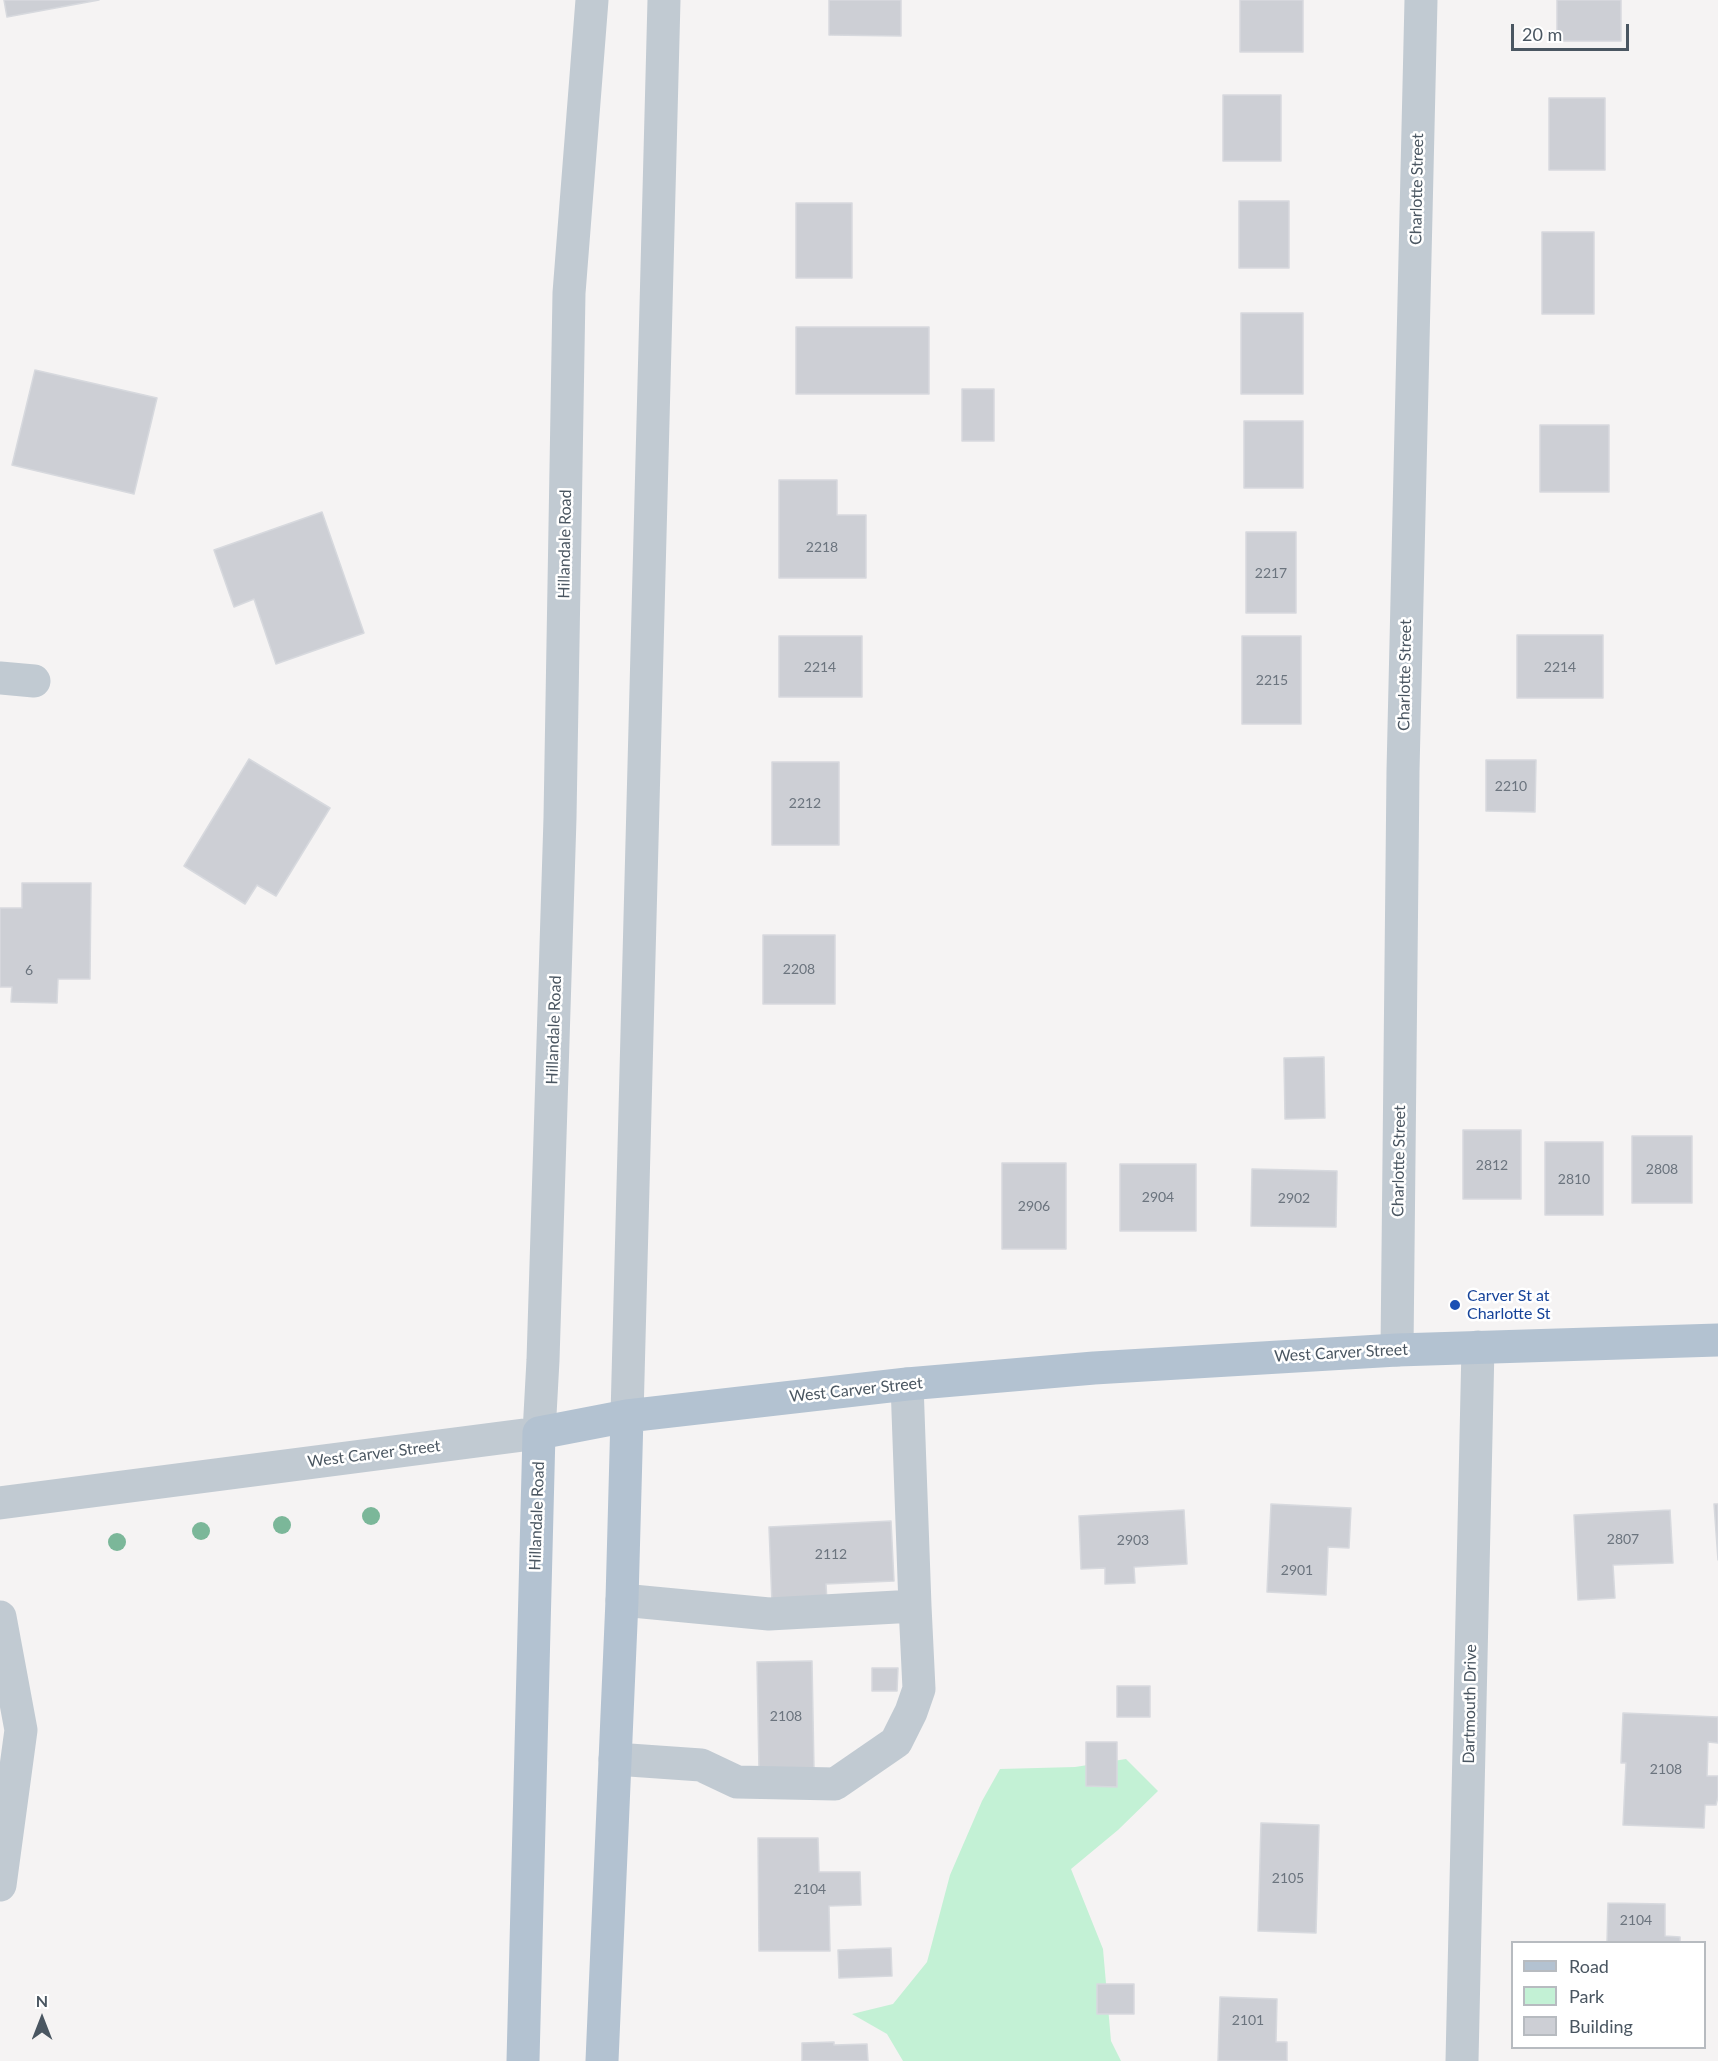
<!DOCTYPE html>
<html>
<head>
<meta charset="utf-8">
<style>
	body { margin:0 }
	#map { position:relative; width:1718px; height:2061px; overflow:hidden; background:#f5f3f3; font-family:Lato,sans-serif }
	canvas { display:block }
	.legend { position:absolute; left:1511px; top:1941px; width:195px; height:108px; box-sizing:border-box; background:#fff; border:2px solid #b7bbc0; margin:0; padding:8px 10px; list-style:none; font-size:18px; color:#4a5661 }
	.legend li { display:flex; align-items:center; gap:12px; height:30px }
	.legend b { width:30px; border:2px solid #b7bbc0 }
	.north { position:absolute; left:12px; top:1989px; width:60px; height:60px; -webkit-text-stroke:4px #fff; paint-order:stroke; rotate:0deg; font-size:16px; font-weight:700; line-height:24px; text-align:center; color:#4a5661 }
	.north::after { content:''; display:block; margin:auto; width:21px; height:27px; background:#4a5661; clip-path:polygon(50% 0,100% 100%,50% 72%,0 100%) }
	.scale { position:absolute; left:1511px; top:24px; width:118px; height:27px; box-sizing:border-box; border:3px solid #4a5661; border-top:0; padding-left:8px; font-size:18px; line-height:21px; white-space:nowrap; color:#4a5661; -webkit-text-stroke:4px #fff; paint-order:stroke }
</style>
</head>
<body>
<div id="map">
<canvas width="1718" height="2061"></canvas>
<ul class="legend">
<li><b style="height:8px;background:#b3c2d1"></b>Road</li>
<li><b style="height:16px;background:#c3f1d5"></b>Park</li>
<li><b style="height:16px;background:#cdcfd5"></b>Building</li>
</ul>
<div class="north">N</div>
<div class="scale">20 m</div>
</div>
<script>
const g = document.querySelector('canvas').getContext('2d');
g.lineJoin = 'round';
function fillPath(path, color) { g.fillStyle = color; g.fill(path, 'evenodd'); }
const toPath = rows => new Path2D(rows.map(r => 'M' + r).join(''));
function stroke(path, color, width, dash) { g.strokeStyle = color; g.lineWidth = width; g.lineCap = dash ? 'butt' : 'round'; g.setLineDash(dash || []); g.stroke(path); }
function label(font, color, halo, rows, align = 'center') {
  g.font = font + ' Lato,sans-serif'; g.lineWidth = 5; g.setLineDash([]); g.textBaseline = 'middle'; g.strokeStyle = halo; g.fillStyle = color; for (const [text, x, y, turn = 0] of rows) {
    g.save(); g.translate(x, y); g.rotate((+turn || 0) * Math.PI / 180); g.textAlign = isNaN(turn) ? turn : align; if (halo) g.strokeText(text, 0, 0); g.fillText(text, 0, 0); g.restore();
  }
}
const green = toPath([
	[1126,1759,1158,1791,1118,1830,1071,1869,1103,1949,1111,2041,1121,2061,903,2061,887,2034,852,2014,893,2004,927,1962,950,1875,982,1801,1000,1769,1075,1767]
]);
const building = toPath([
	[4,0,99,0,7,17,4,0],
	[829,0,901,0,901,36,829,35,829,0],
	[1240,0,1303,0,1303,52,1240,52,1240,0],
	[1557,0,1621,0,1621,41,1557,41,1557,0],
	[1223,95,1281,95,1281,161,1223,161,1223,95],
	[1549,98,1605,98,1605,170,1549,170,1549,98],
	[1239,201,1289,201,1289,268,1239,268,1239,201],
	[796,203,852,203,852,278,796,278,796,203],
	[1542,232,1594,232,1594,314,1542,314,1542,232],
	[1241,313,1303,313,1303,394,1241,394,1241,313],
	[796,327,929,327,929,394,796,394,796,327],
	[35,370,157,398,134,494,12,465,35,370],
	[962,389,994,389,994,441,962,441,962,389],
	[1244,421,1303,421,1303,488,1244,488,1244,421],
	[1540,425,1609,425,1609,492,1540,492,1540,425],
	[779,480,837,480,837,515,866,515,866,578,779,578,779,480],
	[322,512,364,633,276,664,254,599,234,607,214,550,322,512],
	[1246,532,1296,532,1296,613,1246,613,1246,532],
	[1517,635,1603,635,1603,698,1517,698,1517,635],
	[779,636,862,636,862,697,779,697,779,636],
	[1242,636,1301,636,1301,724,1242,724,1242,636],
	[249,759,330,808,276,896,257,885,245,904,184,866,249,759],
	[1486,760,1536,760,1535,812,1486,811,1486,760],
	[772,762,839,762,839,845,772,845,772,762],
	[22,883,91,883,90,979,58,979,57,1003,11,1002,12,987,0,987,0,908,22,908,22,883],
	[763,935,835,935,835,1004,763,1004,763,935],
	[1324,1057,1325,1118,1285,1119,1284,1058,1324,1057],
	[1463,1130,1521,1130,1521,1199,1463,1199,1463,1130],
	[1632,1136,1692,1136,1692,1203,1632,1203,1632,1136],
	[1545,1142,1603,1142,1603,1215,1545,1215,1545,1142],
	[1002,1163,1066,1163,1066,1249,1002,1249,1002,1163],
	[1120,1164,1196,1164,1196,1231,1120,1231,1120,1164],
	[1252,1169,1337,1171,1336,1227,1251,1226,1252,1169],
	[1271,1504,1351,1508,1349,1548,1328,1547,1326,1595,1267,1592,1271,1504],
	[1714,1504,1718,1504,1718,1560,1714,1504],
	[1184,1510,1187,1564,1134,1567,1135,1583,1105,1584,1105,1568,1081,1569,1079,1516,1184,1510],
	[1670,1510,1673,1563,1613,1565,1615,1598,1578,1600,1574,1515,1670,1510],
	[891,1521,894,1581,826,1584,827,1602,772,1604,769,1527,891,1521],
	[812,1661,814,1770,759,1771,757,1662,812,1661],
	[872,1668,898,1668,897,1691,872,1691,872,1668],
	[1117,1686,1150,1686,1150,1717,1117,1717,1117,1686],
	[1623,1713,1718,1717,1718,1743,1708,1742,1707,1776,1718,1776,1718,1797,1716,1805,1705,1805,1704,1828,1623,1825,1626,1763,1621,1763,1623,1713],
	[1086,1742,1117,1742,1117,1787,1086,1786,1086,1742],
	[1261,1823,1319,1825,1316,1933,1258,1931,1261,1823],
	[758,1838,818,1838,819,1872,860,1872,861,1905,829,1906,830,1951,759,1951,758,1838],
	[1608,1903,1665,1904,1665,1936,1680,1937,1680,1942,1607,1942,1608,1903],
	[891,1948,892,1976,839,1978,838,1950,891,1948],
	[1097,1984,1134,1984,1134,2014,1097,2014,1097,1984],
	[1220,1997,1277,1999,1276,2042,1287,2042,1287,2061,1218,2061,1220,1997],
	[834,2042,834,2045,867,2044,868,2061,802,2061,802,2043,834,2042]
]);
const minor = toPath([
	[0,678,34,681],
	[1397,1350,1403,771,1421,0],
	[627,1416,664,0],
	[0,1503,539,1433,543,1360,560,818,569,293,592,0],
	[622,1600,769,1614,915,1606,907,1384],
	[0,1617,21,1730,0,1885],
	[615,1759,701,1765,737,1782,835,1784,896,1742,911,1712,919,1689,915,1606],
	[1462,2061,1478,1347]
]);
const major = toPath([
	[523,2061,539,1433,627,1416,907,1384,1094,1368,1397,1350,1718,1340],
	[602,2061,622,1600,627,1416]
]);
const trees = [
	[371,1516],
	[282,1525],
	[201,1531],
	[117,1542]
];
const markers = [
	[1455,1305,6,"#1a4fb4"]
];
const numberNames = [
	["2218",822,547],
	["2217",1271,573],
	["2214",820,667],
	["2214",1560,667],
	["2215",1272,680],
	["2210",1511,786],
	["2212",805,803],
	["2208",799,969],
	["6",29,970],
	["2812",1492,1165],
	["2808",1662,1169],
	["2810",1574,1179],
	["2904",1158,1197],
	["2902",1294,1198],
	["2906",1034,1206],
	["2807",1623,1539],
	["2903",1133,1540],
	["2112",831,1554],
	["2901",1297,1570],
	["2108",786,1716],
	["2108",1666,1769],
	["2105",1288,1878],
	["2104",810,1889],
	["2104",1636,1920],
	["2101",1248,2020]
];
const streetNames = [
	["Charlotte Street",1417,189,-89],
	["Hillandale Road",565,544,-89],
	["Charlotte Street",1405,675,-89],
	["Hillandale Road",554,1030,-88],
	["Charlotte Street",1399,1161,-89],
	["West Carver Street",1341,1353,-3],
	["West Carver Street",856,1390,-6],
	["West Carver Street",374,1454,-7],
	["Hillandale Road",537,1516,-88],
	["Dartmouth Drive",1470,1704,-89]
];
const transitNames = [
	["Carver St at",1467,1296],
	["Charlotte St",1467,1314]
];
fillPath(green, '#c3f1d5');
fillPath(building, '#cdcfd5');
stroke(building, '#d7d9de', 1.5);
stroke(minor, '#c1cad2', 33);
stroke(major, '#b3c2d1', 33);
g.fillStyle = '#7bb799';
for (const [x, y] of trees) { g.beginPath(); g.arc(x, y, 9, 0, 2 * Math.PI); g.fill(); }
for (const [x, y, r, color] of markers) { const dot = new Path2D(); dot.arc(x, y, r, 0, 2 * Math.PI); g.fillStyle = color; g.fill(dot); stroke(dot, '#fff', 2); }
label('14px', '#6b747e', null, numberNames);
label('16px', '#4a5661', '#fff', streetNames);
label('16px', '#164399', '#fff', transitNames, 'left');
</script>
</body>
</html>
